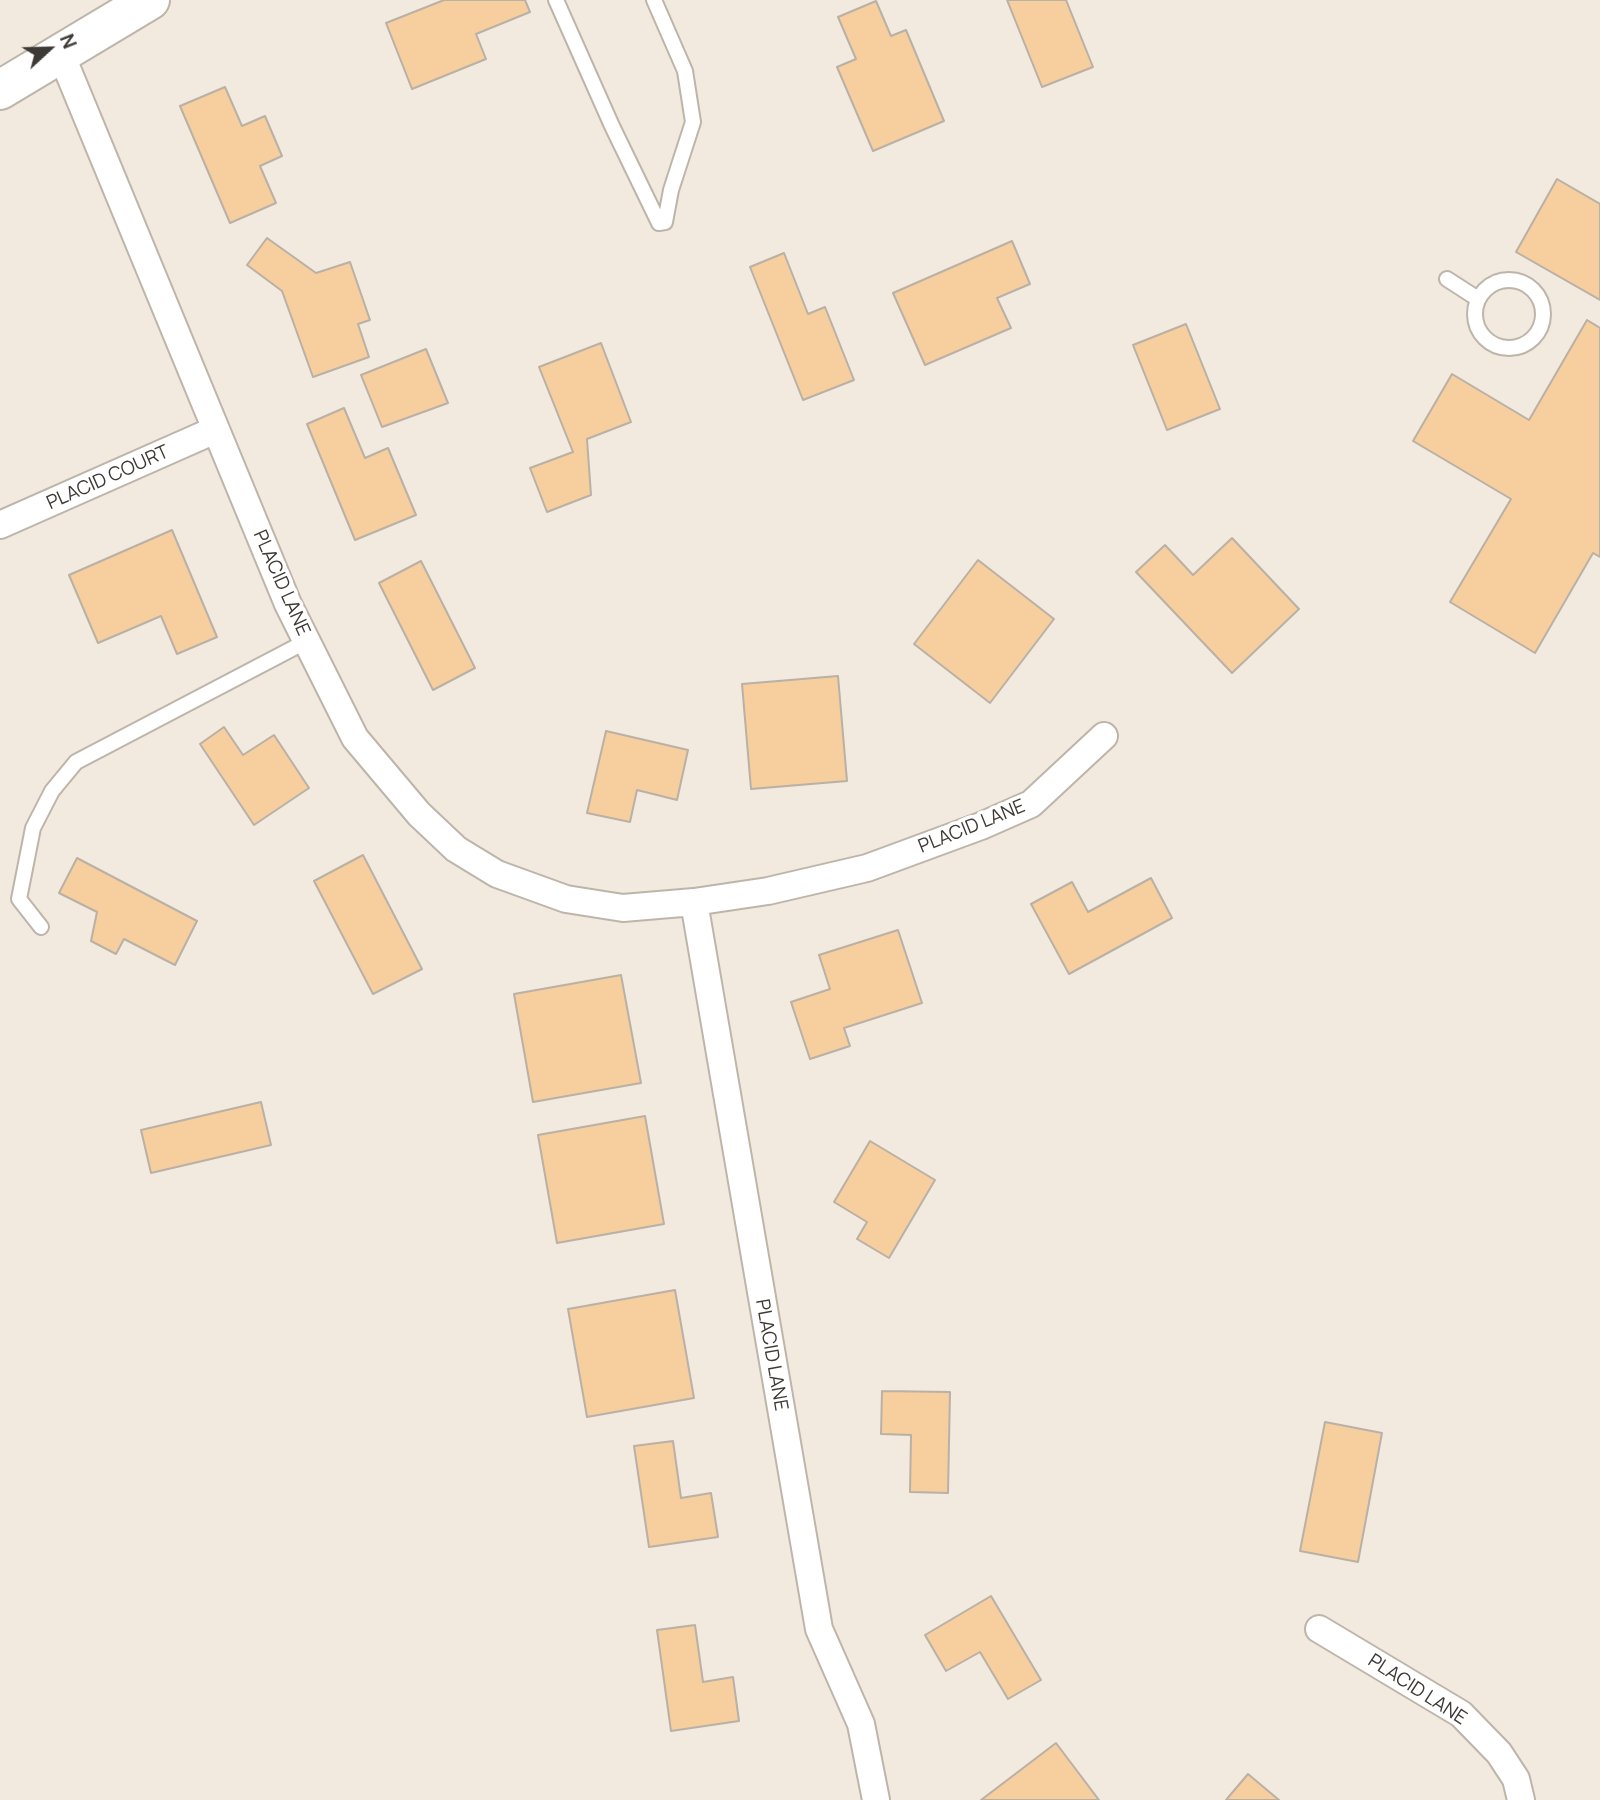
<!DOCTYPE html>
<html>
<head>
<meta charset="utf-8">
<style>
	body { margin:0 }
	#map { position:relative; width:1600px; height:1800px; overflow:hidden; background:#f3eadf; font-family:Manrope,sans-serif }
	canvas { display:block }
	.north { position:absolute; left:14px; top:14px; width:70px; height:70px; -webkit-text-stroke:5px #fff; paint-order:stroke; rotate:68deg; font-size:19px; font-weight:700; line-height:28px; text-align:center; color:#3d3935 }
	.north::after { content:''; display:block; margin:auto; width:24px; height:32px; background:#3d3935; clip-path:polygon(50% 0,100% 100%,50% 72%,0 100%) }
</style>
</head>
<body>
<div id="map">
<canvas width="1600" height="1800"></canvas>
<div class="north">N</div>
</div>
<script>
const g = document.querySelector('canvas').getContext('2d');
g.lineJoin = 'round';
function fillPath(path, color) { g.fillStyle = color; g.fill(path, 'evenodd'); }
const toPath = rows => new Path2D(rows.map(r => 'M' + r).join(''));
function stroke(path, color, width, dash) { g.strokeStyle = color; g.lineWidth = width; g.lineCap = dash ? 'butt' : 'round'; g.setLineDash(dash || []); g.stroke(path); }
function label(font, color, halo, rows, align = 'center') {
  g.font = font + ' Manrope,sans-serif'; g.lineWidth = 7; g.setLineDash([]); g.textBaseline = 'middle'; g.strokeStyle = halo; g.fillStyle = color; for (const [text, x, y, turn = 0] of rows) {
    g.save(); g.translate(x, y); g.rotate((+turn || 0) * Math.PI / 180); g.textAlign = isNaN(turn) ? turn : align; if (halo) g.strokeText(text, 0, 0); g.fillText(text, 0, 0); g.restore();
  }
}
const building = toPath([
	[444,0,525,0,530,12,476,34,486,59,412,89,386,23,444,0],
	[1007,0,1066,0,1093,67,1042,87,1007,0],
	[876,1,891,36,906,30,944,121,873,151,837,67,856,59,838,17,876,1],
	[225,87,242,126,265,116,282,156,260,166,276,203,230,223,180,106,225,87],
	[1557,179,1600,204,1600,300,1516,252,1557,179],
	[267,238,316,273,350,262,370,320,358,324,369,357,313,377,282,291,247,265,267,238],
	[1012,241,1030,284,997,298,1011,328,925,365,893,293,1012,241],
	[784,253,808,314,825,307,854,380,803,400,750,267,784,253],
	[1587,320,1600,328,1600,557,1593,553,1535,653,1450,602,1511,499,1413,441,1452,374,1529,420,1587,320],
	[1186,324,1220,409,1167,430,1133,345,1186,324],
	[601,343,631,422,587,439,591,495,547,512,530,468,573,452,539,367,601,343],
	[426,349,448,403,382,427,361,375,426,349],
	[344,408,365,458,388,448,416,515,355,540,307,424,344,408],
	[172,530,217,637,177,654,161,616,98,643,69,575,172,530],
	[1232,538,1299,609,1232,673,1136,572,1165,545,1193,575,1232,538],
	[978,560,1054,619,990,703,914,644,978,560],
	[421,561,475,668,433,690,379,583,421,561],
	[838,676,847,781,751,789,742,684,838,676],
	[224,727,243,755,274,735,309,788,254,825,200,744,224,727],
	[606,731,688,750,677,800,637,790,630,822,587,813,606,731],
	[363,855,422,969,373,994,314,881,363,855],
	[77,858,197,921,175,965,124,939,116,954,91,941,97,912,59,893,77,858],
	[1151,878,1172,918,1069,974,1031,904,1072,882,1088,912,1151,878],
	[898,930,922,1003,844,1028,850,1046,810,1059,791,1002,830,989,819,955,898,930],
	[621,975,641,1083,533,1102,514,994,621,975],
	[261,1102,271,1145,151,1173,141,1130,261,1102],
	[645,1116,664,1224,557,1243,538,1135,645,1116],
	[870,1141,935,1180,889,1258,857,1239,867,1222,834,1202,870,1141],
	[675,1290,694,1398,587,1417,568,1309,675,1290],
	[882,1391,950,1392,948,1493,910,1492,911,1435,881,1434,882,1391],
	[1325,1422,1382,1433,1358,1562,1300,1551,1325,1422],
	[673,1441,681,1498,711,1493,718,1537,649,1547,634,1446,673,1441],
	[991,1596,1041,1680,1008,1699,980,1652,946,1671,925,1635,991,1596],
	[695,1625,703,1682,733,1677,739,1721,671,1731,657,1630,695,1625],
	[1056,1743,1099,1800,981,1800,1056,1743],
	[1248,1774,1279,1800,1226,1800,1248,1774]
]);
const lane = toPath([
	[556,0,612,126,659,223,665,222,671,190,693,122,685,71,654,0],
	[1447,279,1478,299],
	'1475 314a34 34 0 1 1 68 0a34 34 0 1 1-68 0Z',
	[41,927,19,899,33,828,52,791,76,762,307,641]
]);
const street = toPath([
	[61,54,288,604,355,738,419,814,456,849,497,874,566,899,623,908,694,902,768,891,867,868,981,826,1031,804,1104,736],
	[0,525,215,430],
	[694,902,819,1629,861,1724,876,1800],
	[1319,1629,1461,1714,1499,1753,1516,1779,1521,1800]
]);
const primary = toPath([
	[0,90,150,0]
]);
const streetNames = [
	["PLACID COURT",108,478,-24],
	["PLACID LANE",281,583,66],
	["PLACID LANE",972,827,-22],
	["PLACID LANE",771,1355,80],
	["PLACID LANE",1417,1690,33]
];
fillPath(building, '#f7ce9e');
stroke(building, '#b9b0a6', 2);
stroke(lane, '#beb5aa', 18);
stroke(street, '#beb5aa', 30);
stroke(primary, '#beb5aa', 42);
stroke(lane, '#fff', 14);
stroke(street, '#fff', 26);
stroke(primary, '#fff', 38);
label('19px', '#3d3935', '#fff', streetNames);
</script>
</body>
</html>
